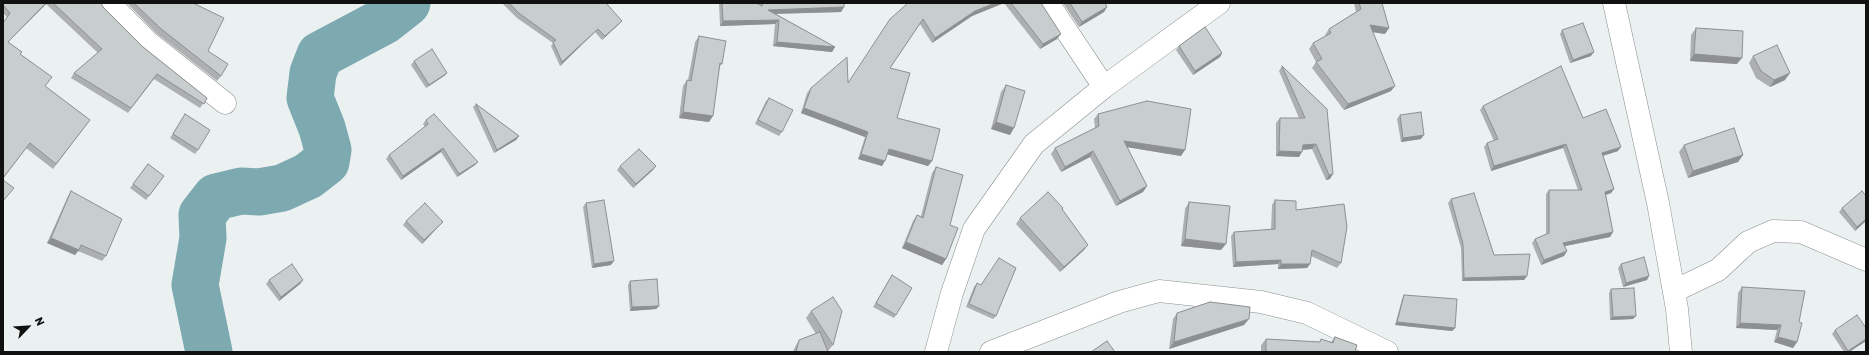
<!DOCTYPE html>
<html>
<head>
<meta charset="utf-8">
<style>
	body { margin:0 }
	#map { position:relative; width:1869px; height:355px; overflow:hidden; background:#ebf0f1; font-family:Rubik,sans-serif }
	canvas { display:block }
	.frame { position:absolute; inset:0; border:4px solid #101212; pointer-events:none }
	.north { position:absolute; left:8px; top:307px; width:40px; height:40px; -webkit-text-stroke:3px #ebf0f1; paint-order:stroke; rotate:65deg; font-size:11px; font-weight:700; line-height:16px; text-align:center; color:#101212 }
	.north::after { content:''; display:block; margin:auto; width:14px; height:18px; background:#101212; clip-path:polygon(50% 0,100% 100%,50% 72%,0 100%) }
</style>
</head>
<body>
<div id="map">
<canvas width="1869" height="355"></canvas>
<div class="frame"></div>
<div class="north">N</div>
</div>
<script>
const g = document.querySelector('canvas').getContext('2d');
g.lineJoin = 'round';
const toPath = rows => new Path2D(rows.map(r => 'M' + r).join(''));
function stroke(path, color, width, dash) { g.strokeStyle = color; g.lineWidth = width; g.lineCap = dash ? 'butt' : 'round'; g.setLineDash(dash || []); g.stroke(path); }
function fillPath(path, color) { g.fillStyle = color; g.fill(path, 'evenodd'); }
const river = toPath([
	[209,352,195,285,203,238,202,215,216,197,241,191,259,192,282,188,308,176,326,162,328,150,322,128,310,98,313,73,320,55,384,21,407,3]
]);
const minor = toPath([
	[109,3,148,42,225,103],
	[1048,3,1104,87],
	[1614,3,1658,203,1677,309,1681,352],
	[1674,291,1718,270,1748,242,1773,231,1801,232,1866,260],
	[936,352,952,293,974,229,1034,144,1104,87,1219,3],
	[991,352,1119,302,1159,291,1261,302,1307,313,1387,352]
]);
const wall = toPath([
	[3,3,101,3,103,7,143,47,207,98,200,108,154,79,128,113,71,78,74,73,98,53,46,4,8,42,20,54,45,86,90,120,53,169,26,148,3,179,7,17,3,13],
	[127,3,193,3,208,51,221,76,217,81,156,33],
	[502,3,606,3,619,24,602,40,595,32,560,66,551,46,553,43,517,18],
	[719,3,756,3,760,5,761,3,844,3,844,7,841,12,776,14,835,47,832,52,773,46,775,24,720,26],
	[908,3,1041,3,1057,39,1040,49,1004,3,972,16,932,43,920,24,890,68,897,118,932,161,928,166,887,154,882,166,858,159,865,137,801,113,807,93,811,88,848,83],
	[1063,3,1105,3,1107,7,1104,12,1079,27],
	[1354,3,1382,3,1385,34,1372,32,1391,91,1344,110,1312,68,1316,62,1309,49,1313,43,1326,36,1325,35,1329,29,1356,12],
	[1696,28,1737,64,1690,61,1691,35],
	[1562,30,1591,56,1570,63,1560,34],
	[699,36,722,64,720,66,709,122,679,118,683,86,687,80,688,80,695,42],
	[1179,46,1222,53,1220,57,1193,75,1176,50],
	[1753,56,1785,80,1770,87,1756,78,1749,63],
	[414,61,447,73,444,76,426,88,411,65],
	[1282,66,1327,109,1330,179,1326,180,1312,149,1302,150,1299,157,1276,156,1276,123,1280,118,1299,118,1279,71],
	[1006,85,1010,135,991,129,1001,92],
	[769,98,782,132,779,136,755,124,766,101],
	[476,104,519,136,516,140,494,153,473,107],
	[1483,106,1583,118,1618,151,1603,156,1614,189,1611,193,1606,195,1613,232,1610,237,1565,246,1567,251,1564,256,1541,265,1532,243,1535,239,1546,234,1546,194,1549,190,1578,190,1563,148,1491,171,1484,147,1487,143,1494,141,1480,110],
	[185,114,198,150,195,154,170,138],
	[1098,114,1181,156,1127,147,1147,186,1143,192,1116,206,1090,157,1061,172,1051,154,1055,148,1095,128,1094,119],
	[1400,115,1421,139,1401,142,1397,119],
	[426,120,475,165,457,177,441,152,401,180,386,159,389,155,425,127,423,124],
	[1684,145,1743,155,1738,162,1688,178,1679,152],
	[148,164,164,176,146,200,130,188],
	[620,166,653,170,633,188,617,170],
	[936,167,950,225,946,259,942,265,902,248,913,221,917,215,921,216,932,173],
	[71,191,106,256,102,261,78,251,75,255,47,243,68,196],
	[1866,196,1866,221,1855,231,1839,212,1842,208],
	[1451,199,1494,255,1527,276,1524,280,1462,281,1461,248,1448,203],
	[1275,200,1296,210,1341,263,1337,268,1311,256,1310,264,1307,268,1278,269,1278,264,1233,267,1231,236,1234,232,1271,230,1272,205],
	[1189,202,1221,250,1181,246,1185,209],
	[586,203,611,265,592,268,583,207],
	[1062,209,1088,245,1084,250,1060,272,1016,224,1020,218],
	[406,221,443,222,440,225,422,244,403,225],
	[1621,264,1647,280,1623,287,1618,268],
	[892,275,896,315,894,318,873,307],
	[269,280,303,280,300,284,279,301,266,284],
	[630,281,659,306,656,309,630,311,628,285],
	[977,283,996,316,993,319,966,307,974,287],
	[1742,287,1799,322,1797,342,1793,348,1774,342,1777,330,1736,328,1738,293],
	[1611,289,1633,319,1610,320,1609,293],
	[1404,295,1455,328,1452,331,1395,325,1402,299],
	[811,311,833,345,828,351,827,350,828,352,793,352,795,347,799,340,816,334,806,318],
	[1177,313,1244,325,1169,349,1173,319],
	[1866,328,1866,341,1849,352,1844,352,1832,334,1835,330],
	[1335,337,1355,352,1261,352,1261,345,1266,339,1319,342,1321,339,1331,342]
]);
const shadedWall = toPath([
	[46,3,47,3,4,46,8,42],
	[995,3,1004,3,972,16,932,43,935,38,975,11],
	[844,7,841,12,765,14,768,10],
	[1107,7,1104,12,1079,27,1082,22],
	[779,20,775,24,720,26,723,21],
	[622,21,619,24,602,40,605,36],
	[1370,25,1389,28,1385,34,1366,31],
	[598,29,595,32,560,66,562,62],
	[1061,34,1057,39,1040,49,1043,44],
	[777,42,835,47,832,52,773,46],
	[1594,52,1591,56,1570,63,1573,60],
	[1222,53,1220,57,1193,75,1195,71],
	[1694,54,1742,58,1737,64,1690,61],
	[447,73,444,76,426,88,429,85],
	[1790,73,1785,80,1770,87,1774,80],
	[1395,86,1391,91,1344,110,1348,104],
	[804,108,868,132,865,137,801,113],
	[683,112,713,116,709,122,679,118],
	[996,122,1014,128,1010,135,991,129],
	[1424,135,1421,139,1401,142,1403,138],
	[519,136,516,140,494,153,497,150],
	[1124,141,1185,150,1181,156,1120,146],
	[1316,144,1312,149,1299,150,1303,145],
	[1566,144,1563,148,1491,171,1494,166],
	[1621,147,1618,151,1599,157,1602,153],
	[443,148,441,152,401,180,403,176],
	[889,149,932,161,928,166,886,154],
	[1093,151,1090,157,1061,172,1065,167],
	[1279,151,1302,152,1299,157,1276,156],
	[861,154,885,161,882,166,858,159],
	[1743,155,1738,162,1688,178,1693,171],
	[478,162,475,165,457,177,459,174],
	[656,166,653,170,633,188,636,184],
	[1333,174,1330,179,1326,180,1329,175],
	[1147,186,1143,192,1116,206,1120,201],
	[1614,189,1611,193,1602,196,1605,192],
	[1866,219,1866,221,1855,231,1857,227],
	[443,222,440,225,422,244,424,240],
	[1613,232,1610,237,1560,247,1563,243],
	[51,238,79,250,75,255,47,243],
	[1185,239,1226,244,1221,250,1181,246],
	[906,242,946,259,942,265,902,248],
	[1088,245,1084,250,1060,272,1064,267],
	[1567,251,1564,256,1541,265,1544,260],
	[1281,260,1278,264,1233,267,1236,262],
	[614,261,611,265,592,268,594,264],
	[1281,264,1310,264,1307,268,1278,269],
	[1527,276,1524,280,1462,281,1464,278],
	[1649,276,1647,280,1623,287,1626,283],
	[303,280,300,284,279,301,281,297],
	[659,306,656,309,630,311,632,307],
	[1636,316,1633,319,1610,320,1613,317],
	[1249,319,1244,325,1169,349,1174,342],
	[1397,322,1455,328,1452,331,1395,325],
	[1740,323,1781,325,1777,330,1736,328],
	[1778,337,1797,342,1793,348,1774,342],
	[1866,339,1866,341,1849,352,1847,352,1848,351]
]);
const building = toPath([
	[3,3,46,3,8,42,22,52,20,54,52,77,45,86,90,120,56,164,30,143,3,178,3,23,10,13,3,5,3,3],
	[53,3,101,3,103,7,143,47,207,98,204,104,157,74,131,108,74,73,102,49,53,3],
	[134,3,193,3,224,18,208,51,228,64,221,76,160,28,134,3],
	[509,3,606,3,622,21,605,36,598,29,562,62,553,42,556,40,520,14,509,3],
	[722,3,756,3,762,6,763,3,844,3,844,7,768,10,835,47,777,42,779,20,723,21,722,3],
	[908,3,995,3,975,11,935,38,923,19,890,68,910,73,897,118,940,129,932,161,889,149,885,161,861,154,868,132,804,108,811,88,847,57,848,83,890,19,908,3],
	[1011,3,1041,3,1061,34,1043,44,1011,3],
	[1070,3,1105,3,1107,7,1082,22,1070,3],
	[1359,3,1382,3,1389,28,1370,25,1395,86,1348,104,1316,62,1322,59,1313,43,1331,33,1329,29,1361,9,1359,3],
	[1583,23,1594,52,1573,60,1562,30,1583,23],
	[1205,27,1222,53,1195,71,1179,46,1205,27],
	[1696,28,1743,31,1742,58,1694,54,1696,28],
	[699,36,726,41,722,64,720,63,713,116,683,112,687,80,691,81,699,36],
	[1777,45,1790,73,1774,80,1761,71,1753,56,1777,45],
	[432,49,447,73,429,85,414,61,432,49],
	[1282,66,1327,109,1333,174,1329,175,1316,144,1303,145,1302,152,1279,151,1280,118,1305,118,1282,66],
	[1561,66,1583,118,1606,109,1621,147,1602,153,1614,189,1605,192,1613,232,1563,243,1567,251,1544,260,1535,239,1549,233,1549,190,1582,190,1566,144,1494,166,1487,143,1498,139,1483,106,1561,66],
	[1006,85,1025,91,1014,128,996,122,1006,85],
	[769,98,793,110,782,132,758,120,769,98],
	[1147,101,1191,109,1185,150,1124,141,1147,186,1120,201,1093,151,1065,167,1055,148,1099,126,1098,114,1147,101],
	[476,104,519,136,497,150,476,104],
	[1421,112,1424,135,1403,138,1400,115,1421,112],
	[185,114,210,130,198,150,173,134,185,114],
	[434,114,478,162,459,174,443,148,403,176,389,155,428,124,426,120,434,114],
	[1734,128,1743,155,1693,171,1684,145,1734,128],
	[639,149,656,166,636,184,620,166,639,149],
	[148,164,164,176,149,196,133,184,148,164],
	[936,167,963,175,950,225,958,228,946,259,906,242,917,215,923,218,936,167],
	[3,180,14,188,3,201,3,180],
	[71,191,122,219,106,256,81,245,79,250,51,238,71,191],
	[1862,191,1866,196,1866,219,1857,227,1842,208,1862,191],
	[1048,192,1063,208,1062,209,1088,245,1064,267,1020,218,1048,192],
	[1474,193,1494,255,1530,254,1527,276,1464,278,1463,244,1451,199,1474,193],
	[604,200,614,261,594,264,586,203,604,200],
	[1275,200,1296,201,1296,210,1344,204,1347,227,1341,263,1312,250,1310,264,1281,264,1281,260,1236,262,1234,232,1275,229,1275,200],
	[1189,202,1230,206,1226,244,1185,239,1189,202],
	[425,203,443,222,424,240,406,221,425,203],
	[1644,257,1649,276,1626,283,1621,264,1644,257],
	[999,258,1016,268,996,316,969,304,977,283,981,285,999,258],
	[292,264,303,280,281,297,269,280,292,264],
	[892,275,912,288,896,315,876,303,892,275],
	[657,279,659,306,632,307,630,281,657,279],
	[1742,287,1805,291,1799,322,1802,323,1797,342,1778,337,1781,325,1740,323,1742,287],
	[1634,288,1636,316,1613,317,1611,289,1634,288],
	[1404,295,1457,299,1455,328,1397,322,1404,295],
	[833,297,842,311,833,345,811,311,833,297],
	[1210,302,1250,307,1249,319,1174,342,1177,313,1210,302],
	[1857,315,1866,328,1866,339,1848,351,1835,330,1857,315],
	[820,332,828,352,796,352,799,340,820,332],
	[1335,337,1357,345,1355,352,1266,352,1266,339,1320,342,1321,339,1333,343,1335,337],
	[1107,341,1115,352,1091,352,1107,341]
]);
stroke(river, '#7da9b1', 47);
stroke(minor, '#8b9091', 23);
stroke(minor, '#fff', 22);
fillPath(wall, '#acb0b1');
fillPath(shadedWall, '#8c9090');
fillPath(building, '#c8cdce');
stroke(building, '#8c9090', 1);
</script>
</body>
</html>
